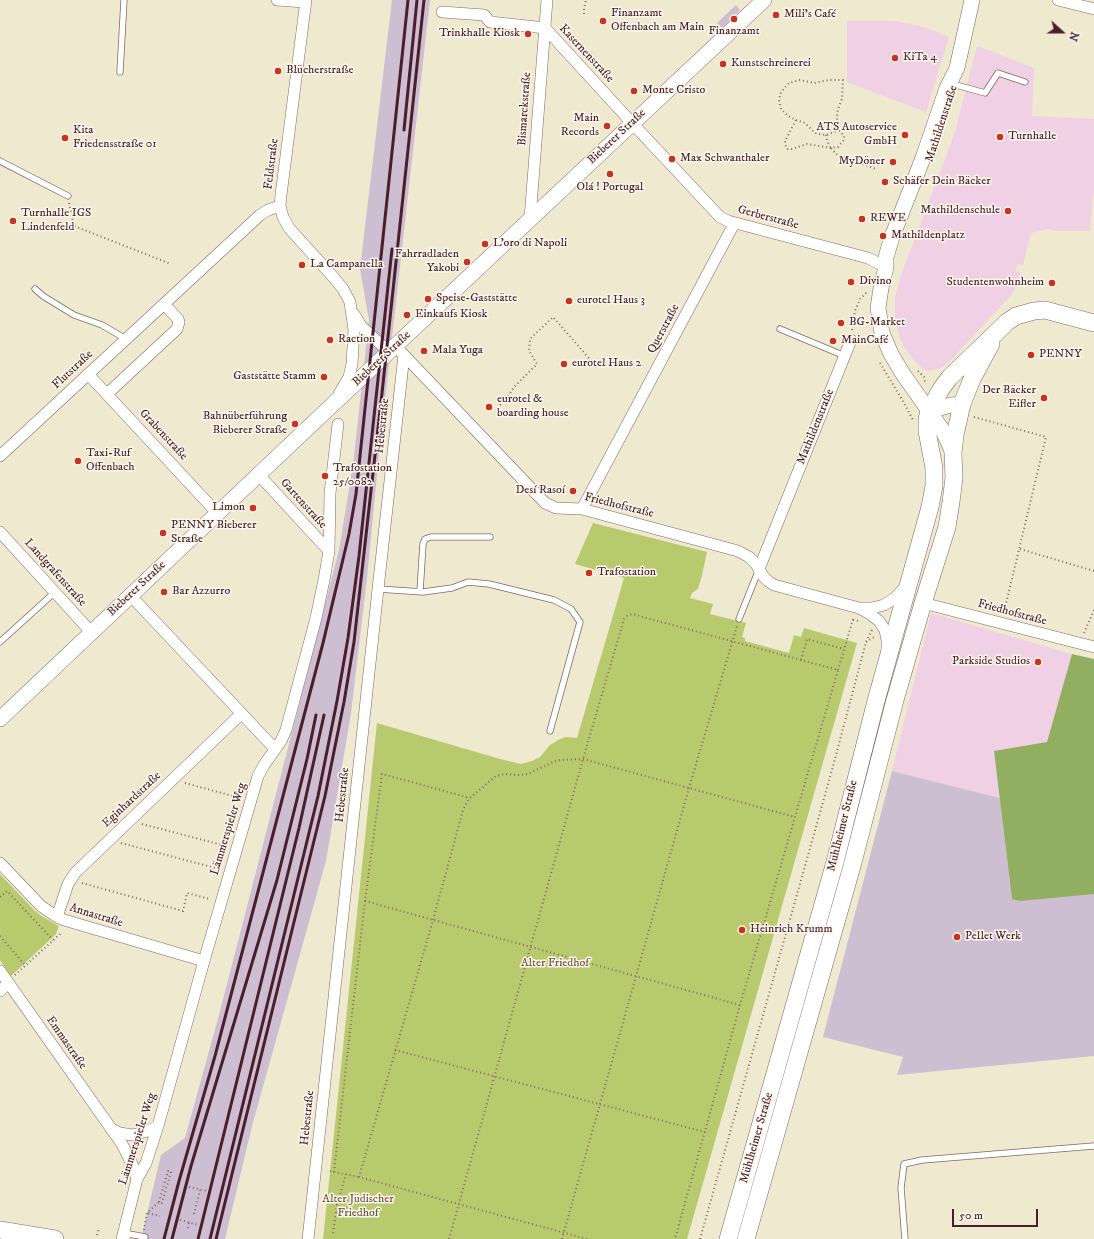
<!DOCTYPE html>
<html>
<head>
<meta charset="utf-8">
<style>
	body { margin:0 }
	#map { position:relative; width:1094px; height:1239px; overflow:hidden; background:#efe9cf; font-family:"IM FELL DW Pica",serif }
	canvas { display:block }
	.north { position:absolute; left:1042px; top:12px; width:40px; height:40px; -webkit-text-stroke:3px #fbf7ec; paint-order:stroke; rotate:111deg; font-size:11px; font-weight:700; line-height:16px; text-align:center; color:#4a1f2b }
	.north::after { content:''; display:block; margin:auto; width:14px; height:18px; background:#4a1f2b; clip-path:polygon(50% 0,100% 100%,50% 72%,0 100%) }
	.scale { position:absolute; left:952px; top:1209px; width:86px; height:18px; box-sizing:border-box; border:2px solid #4a1f2b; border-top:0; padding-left:5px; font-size:12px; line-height:14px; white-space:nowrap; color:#4a1f2b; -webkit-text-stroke:3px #fbf7ec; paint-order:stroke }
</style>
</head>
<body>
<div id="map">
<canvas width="1094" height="1239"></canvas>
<div class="north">N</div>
<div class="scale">50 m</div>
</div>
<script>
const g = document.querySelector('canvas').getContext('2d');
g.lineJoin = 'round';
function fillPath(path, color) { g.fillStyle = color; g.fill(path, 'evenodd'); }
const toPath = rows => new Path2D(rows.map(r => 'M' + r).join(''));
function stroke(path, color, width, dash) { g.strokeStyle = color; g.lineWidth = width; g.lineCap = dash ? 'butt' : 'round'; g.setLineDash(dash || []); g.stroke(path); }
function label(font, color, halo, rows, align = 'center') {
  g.font = font + ' "IM FELL DW Pica",serif'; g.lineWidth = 3; g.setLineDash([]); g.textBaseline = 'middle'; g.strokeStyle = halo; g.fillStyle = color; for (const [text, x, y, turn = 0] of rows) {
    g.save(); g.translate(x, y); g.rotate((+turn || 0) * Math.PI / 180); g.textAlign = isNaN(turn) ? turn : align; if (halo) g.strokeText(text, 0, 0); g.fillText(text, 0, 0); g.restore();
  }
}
const built = toPath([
	[847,21,895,21,924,27,949,37,926,112,847,82],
	[977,46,1034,68,1032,116,1094,119,1094,193,1093,194,1090,231,1057,231,1048,229,1031,233,1023,265,1017,264,1016,271,1021,273,1018,284,1012,294,951,360,941,368,935,370,928,371,922,368,913,359,904,347,899,337,895,317,895,298,901,275,955,132],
	[931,613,1072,654,1047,743,994,751,1000,798,892,771]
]);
const industrial = toPath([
	[392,0,430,0,380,444,367,578,351,713,326,861,252,1126,225,1239,141,1239,161,1155,185,1138,219,1015,339,550,353,465,369,320,360,269],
	[736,5,740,10,722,28,717,23],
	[892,771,1000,798,1012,899,1094,891,1094,1056,897,1075,903,1057,823,1037]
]);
const green = toPath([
	[593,523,707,552,702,575,698,589,692,593,690,598,713,604,710,614,746,623,742,637,745,638,745,641,789,653,794,635,801,637,804,628,857,643,687,1239,323,1239,377,723,500,759,521,764,532,761,540,757,550,745,560,739,566,737,577,738,624,578,575,564],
	[0,874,35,911,43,917,59,926,56,934,11,976,0,960]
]);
const forest = toPath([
	[1072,654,1094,659,1094,894,1020,901,1012,899,994,751,1047,742]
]);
const path = toPath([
	[584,14,584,9,586,0],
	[796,120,805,123,815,133,819,134,826,135,839,130],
	[826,135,827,140,830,147],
	[831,148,807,144,792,149,788,149,786,148,785,141,796,120,788,116,781,109,779,100,781,92,789,83,800,80,814,83,829,80,843,80,842,99,838,109,837,117,837,123,839,130,844,136,844,140,838,147,831,148,836,154,876,169],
	[69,203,74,226,171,264],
	[852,330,855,311,858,304,860,299,867,292],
	[880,363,904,403,913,420],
	[918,371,924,377,925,382],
	[500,405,507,398,514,387,537,364,529,351,530,339,553,317,594,364],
	[974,417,1046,437,1004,612],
	[1020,549,1094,571],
	[853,620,859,621],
	[1084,633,1094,610],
	[866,642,876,636],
	[801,660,807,639,844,649],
	[838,670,853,619],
	[185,783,240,798],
	[142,824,226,846],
	[121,843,219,869],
	[82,883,183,911,187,893,210,899],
	[0,897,7,891,53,940],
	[365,901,740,1005],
	[0,936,25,965],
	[15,975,60,934,60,931],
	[395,1050,705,1132],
	[330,1171,359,1177],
	[334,1172,365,901,382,774,470,798],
	[189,1187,207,1191],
	[159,1202,168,1171,172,1172],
	[148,1213,160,1216],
	[194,1214,200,1190],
	[180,1220,199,1225],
	[188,1228,189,1223],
	[144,1230,147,1213,159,1202,162,1203,171,1172],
	[333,1233,337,1205,346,1174],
	[97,1235,99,1228],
	[449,1239,583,759,624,619,627,616,632,614,838,670,740,1005,675,1239],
	[562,1239,689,788,737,626],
	[587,1239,359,1177,433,920,463,810,466,804,470,798,496,776,505,774,519,775,528,774,553,762,560,760,583,759,795,817],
	[700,1239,832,770,866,642,872,630]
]);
const lane = toPath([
	[120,72,124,0],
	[956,85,985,93,998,73,1025,82],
	[0,161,68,196],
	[35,289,43,296,74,315,102,325,126,339],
	[780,329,845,356],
	[378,589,423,592,452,588,468,582,489,584,554,600,571,609,580,622,550,731],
	[420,591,423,544,425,539,431,537,490,537],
	[739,619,759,569],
	[0,642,55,592],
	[126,1239,129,1234,145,1237],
	[905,1239,901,1188,904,1164,922,1160,1094,1146]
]);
const street = toPath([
	[277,0,305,2],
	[306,0,281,195,280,206,283,217,289,228,335,279,343,289,350,302,354,330,352,364,349,377,339,394],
	[1058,0,1094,9],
	[442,12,484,15,490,22,545,28,632,123,720,217,728,221,868,258,886,267],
	[530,219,547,0],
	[354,314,361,326,389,352],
	[401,352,545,503,556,508,582,509,738,551,749,557,756,564,763,576,768,581,774,585,859,608,870,614,879,621,885,630,887,640,887,649],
	[88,374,218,514],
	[107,394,177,329,179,322,178,319,164,304],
	[0,456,260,215,268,210,280,206],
	[259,475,329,551],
	[582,509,734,224],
	[0,532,92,633],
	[759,569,851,340],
	[130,595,275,749],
	[923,603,1094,647],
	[861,608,872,608,884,605,895,598,906,586],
	[0,863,41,906,57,917,64,920,204,961],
	[57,917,68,884,75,873,241,714],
	[0,971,122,1144,132,1164,137,1179],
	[0,991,8,983],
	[111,1129,120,1133,132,1135,148,1131,158,1126],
	[122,1239,137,1179,146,1163,158,1126,204,961,258,776,264,765,281,741,286,730,316,618,324,580,329,551,330,493,338,424],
	[308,1239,378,589,404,355]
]);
const secondary = toPath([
	[929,411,951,405,962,404],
	[953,453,946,437,941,428,903,374,891,354,882,333,878,308,881,288,886,267,886,257,892,237,923,158,947,88,957,68,972,0],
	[0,719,329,408,764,0]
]);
const primary = toPath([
	[0,1230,55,1239],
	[728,1239,835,862,876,701,930,507,934,486,934,468,927,431,927,419,929,411,941,389,950,377,999,330,1007,322,1016,316,1034,311,1045,310,1094,323],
	[746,1239,852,866,895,700,923,603,947,527,951,502,954,478,953,453,955,435,962,404,972,379,991,344]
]);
const rail = toPath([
	[404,130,417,0],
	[164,1239,179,1181,215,1056,323,643,349,534,356,494,408,0],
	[172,1239,191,1166,277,880,307,759,316,715],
	[198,1239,299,828,324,715],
	[210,1239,318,796,337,701,348,638,359,556,392,249],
	[216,1239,325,796,344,702,354,642,382,393,424,0]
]);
const markers = [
	[776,15,4,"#c8321e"],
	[734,19,4,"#c8321e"],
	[603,21,4,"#c8321e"],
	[528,34,4,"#c8321e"],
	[895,58,4,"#c8321e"],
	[723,64,4,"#c8321e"],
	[278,71,4,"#c8321e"],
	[634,91,4,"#c8321e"],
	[607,126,4,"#c8321e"],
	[905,135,4,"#c8321e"],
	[1000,137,4,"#c8321e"],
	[65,138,4,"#c8321e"],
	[672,159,4,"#c8321e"],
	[893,162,4,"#c8321e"],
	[610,174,4,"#c8321e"],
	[885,182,4,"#c8321e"],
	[1008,211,4,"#c8321e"],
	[862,219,4,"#c8321e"],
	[13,221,4,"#c8321e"],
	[883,236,4,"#c8321e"],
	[485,244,4,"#c8321e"],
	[467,262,4,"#c8321e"],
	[302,265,4,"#c8321e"],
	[851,282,4,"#c8321e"],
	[1052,283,4,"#c8321e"],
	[428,299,4,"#c8321e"],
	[569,301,4,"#c8321e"],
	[407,315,4,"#c8321e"],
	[841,323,4,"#c8321e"],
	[330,340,4,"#c8321e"],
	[833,341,4,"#c8321e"],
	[424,351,4,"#c8321e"],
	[1031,355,4,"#c8321e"],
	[564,364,4,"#c8321e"],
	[324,377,4,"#c8321e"],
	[1044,398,4,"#c8321e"],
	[489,407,4,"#c8321e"],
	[295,424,4,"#c8321e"],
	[78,461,4,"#c8321e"],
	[325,476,4,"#c8321e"],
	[573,491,4,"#c8321e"],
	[253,508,4,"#c8321e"],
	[163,533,4,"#c8321e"],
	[589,573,4,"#c8321e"],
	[164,592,4,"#c8321e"],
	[1038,662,4,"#c8321e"],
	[742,930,4,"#c8321e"],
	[957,937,4,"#c8321e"]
];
const poiNames = [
	["Finanzamt",611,14],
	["Offenbach am Main",611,28],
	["Mili's Café",784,15],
	["Finanzamt",734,32,"center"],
	["Trinkhalle Kiosk",520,34,"right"],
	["KiTa 4",903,58],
	["Kunstschreinerei",731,64],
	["Blücherstraße",286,71],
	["Monte Cristo",642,91],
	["Main",599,119,"right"],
	["Records",599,133,"right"],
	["ATS Autoservice",897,128,"right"],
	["GmbH",897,142,"right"],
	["Kita",73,131],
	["Friedensstraße 01",73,145],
	["Turnhalle",1008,137],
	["Max Schwanthaler",680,159],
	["MyDöner",885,162,"right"],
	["Schäfer Dein Bäcker",893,182],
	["Olá ! Portugal",610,188,"center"],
	["Mathildenschule",1000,211,"right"],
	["Turnhalle IGS",21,214],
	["Lindenfeld",21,228],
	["REWE",870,219],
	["Mathildenplatz",891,236],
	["L'oro di Napoli",493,244],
	["Fahrradladen",459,255,"right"],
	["Yakobi",459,269,"right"],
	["La Campanella",310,265],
	["Divino",859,282],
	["Studentenwohnheim",1044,283,"right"],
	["Speise-Gaststätte",436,299],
	["eurotel Haus 3",577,301],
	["Einkaufs Kiosk",415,315],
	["BG-Market",849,323],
	["Raction",338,340],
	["MainCafé",841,341],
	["Mala Yuga",432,351],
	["PENNY",1039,355],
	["eurotel Haus 2",572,364],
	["Gaststätte Stamm",316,377,"right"],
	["Der Bäcker",1036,391,"right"],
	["Eifler",1036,405,"right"],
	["eurotel &",497,400],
	["boarding house",497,414],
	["Bahnüberführung",287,417,"right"],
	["Bieberer Straße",287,431,"right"],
	["Taxi-Ruf",86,454],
	["Offenbach",86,468],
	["Trafostation",333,469],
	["25/0082",333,483],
	["Desí Rasoí",565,491,"right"],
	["Limon",245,508,"right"],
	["PENNY Bieberer",171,526],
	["Straße",171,540],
	["Trafostation",597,573],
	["Bar Azzurro",172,592],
	["Parkside Studios",1030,662,"right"],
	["Heinrich Krumm",750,930],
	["Pellet Werk",965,937]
];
const streetNames = [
	["Kasernenstraße",586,54,47],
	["Bismarckstraße",525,109,-86],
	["Mathildenstraße",942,124,-72],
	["Bieberer Straße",617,137,-43],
	["Feldstraße",272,164,-83],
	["Gerberstraße",768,218,15],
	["Querstraße",664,329,-62],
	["Bieberer Straße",382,359,-43],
	["Flutstraße",73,370,-43],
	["Hebestraße",383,426,-84],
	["Mathildenstraße",816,427,-68],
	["Grabenstraße",163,435,47],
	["Gartenstraße",303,504,48],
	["Friedhofstraße",619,506,14],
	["Landgrafenstraße",55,573,48],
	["Bieberer Straße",137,589,-43],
	["Friedhofstraße",1012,613,15],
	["Hebestraße",343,795,-84],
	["Eginhardstraße",132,800,-43],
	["Mühlheimer Straße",843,826,-76],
	["Lämmerspieler Weg",229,829,-73],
	["Annastraße",96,916,17],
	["Emmastraße",66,1043,55],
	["Hebestraße",308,1118,-84],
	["Mühlheimer Straße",757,1138,-74],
	["Lämmerspieler Weg",138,1139,-72]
];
const parkNames = [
	["Alter Friedhof",555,964],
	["Alter Jüdischer",358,1200],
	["Friedhof",358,1214]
];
fillPath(built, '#f0d0e5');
fillPath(industrial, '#cebed2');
fillPath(green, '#b8ca6d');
fillPath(forest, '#92ae60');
stroke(lane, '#846664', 7);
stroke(street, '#846664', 12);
stroke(secondary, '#846664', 16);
stroke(primary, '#846664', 18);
stroke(path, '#846664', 2, [1, 3]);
stroke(lane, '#fff', 5.5);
stroke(street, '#fff', 11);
stroke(secondary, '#fff', 15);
stroke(primary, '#fff', 17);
stroke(rail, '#4a1f2b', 3);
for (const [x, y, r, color] of markers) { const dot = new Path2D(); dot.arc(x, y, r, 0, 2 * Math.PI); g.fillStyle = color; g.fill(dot); stroke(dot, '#fbf7ec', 1.5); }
label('12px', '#4a1f2b', '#fbf7ec', poiNames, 'left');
label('12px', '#4a1f2b', '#fbf7ec', streetNames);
label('12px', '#6b523f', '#fbf7ec', parkNames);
</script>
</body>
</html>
